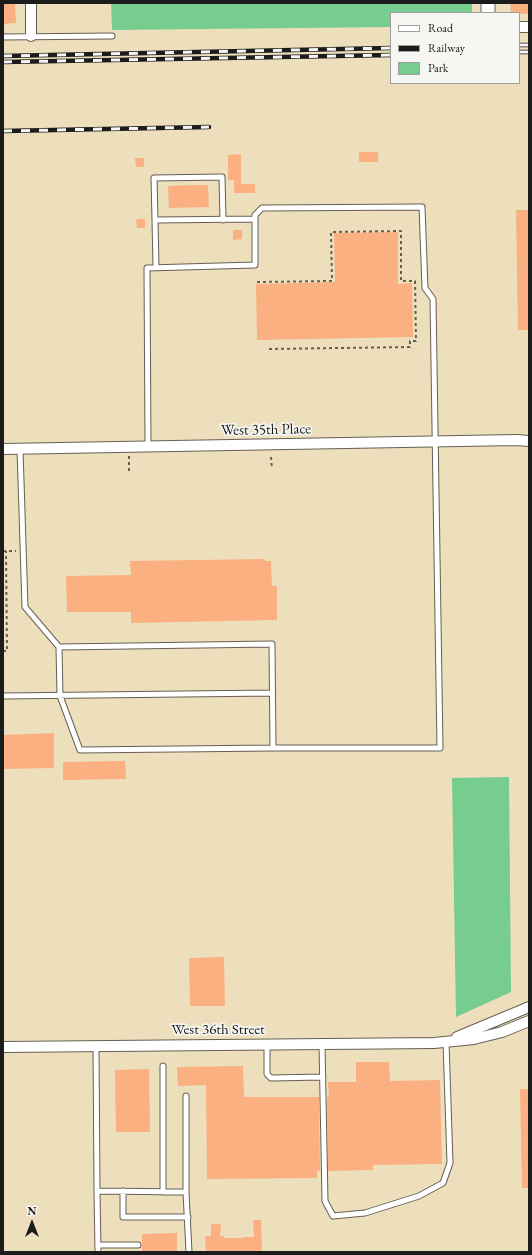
<!DOCTYPE html>
<html>
<head>
<meta charset="utf-8">
<style>
	body { margin:0 }
	#map { position:relative; width:532px; height:1255px; overflow:hidden; background:#eddfbc; font-family:"EB Garamond",serif }
	canvas { display:block }
	.frame { position:absolute; inset:0; border:4px solid #1c1c1c; pointer-events:none }
	.legend { position:absolute; left:390px; top:12px; width:130px; height:72px; box-sizing:border-box; background:#f6f6f2; border:1px solid #9f9f9c; margin:0; padding:5px 7px; list-style:none; font-size:12px; color:#1c1c1c }
	.legend li { display:flex; align-items:center; gap:8px; height:20px }
	.legend b { width:20px; border:1px solid #9f9f9c }
	.north { position:absolute; left:12px; top:1203px; width:40px; height:40px; -webkit-text-stroke:3px #f6f6f2; paint-order:stroke; rotate:0deg; font-size:11px; font-weight:700; line-height:16px; text-align:center; color:#1c1c1c }
	.north::after { content:''; display:block; margin:auto; width:14px; height:18px; background:#1c1c1c; clip-path:polygon(50% 0,100% 100%,50% 72%,0 100%) }
</style>
</head>
<body>
<div id="map">
<canvas width="532" height="1255"></canvas>
<div class="frame"></div>
<ul class="legend">
<li><b style="height:5px;background:#fff"></b>Road</li>
<li><b style="height:5px;background:#1c1c1c"></b>Railway</li>
<li><b style="height:11px;background:#77cc90"></b>Park</li>
</ul>
<div class="north">N</div>
</div>
<script>
const g = document.querySelector('canvas').getContext('2d');
g.lineJoin = 'round';
function fillPath(path, color) { g.fillStyle = color; g.fill(path, 'evenodd'); }
const toPath = rows => new Path2D(rows.map(r => 'M' + r).join(''));
function stroke(path, color, width, dash) { g.strokeStyle = color; g.lineWidth = width; g.lineCap = dash ? 'butt' : 'round'; g.setLineDash(dash || []); g.stroke(path); }
function label(font, color, halo, rows, align = 'center') {
  g.font = font + ' "EB Garamond",serif'; g.lineWidth = 3.5; g.setLineDash([]); g.textBaseline = 'middle'; g.strokeStyle = halo; g.fillStyle = color; for (const [text, x, y, turn = 0] of rows) {
    g.save(); g.translate(x, y); g.rotate((+turn || 0) * Math.PI / 180); g.textAlign = isNaN(turn) ? turn : align; if (halo) g.strokeText(text, 0, 0); g.fillText(text, 0, 0); g.restore();
  }
}
const green = toPath([
	[111,3,472,3,472,13,391,13,391,27,112,30],
	[509,777,511,992,456,1017,452,778]
]);
const building = toPath([
	[3,3,15,3,16,23,3,24],
	[510,3,529,3,529,14,511,13],
	[359,152,378,152,378,162,359,162],
	[241,154,241,184,255,184,255,193,234,193,234,180,228,180,228,155],
	[135,158,144,158,144,167,136,167],
	[194,185,208,185,209,207,169,208,168,186],
	[516,210,529,210,529,330,518,330],
	[136,219,145,219,145,228,137,228],
	[233,230,242,230,242,239,233,240],
	[398,232,398,284,412,283,413,337,257,340,256,284,335,282,334,233],
	[265,559,265,561,271,561,272,586,277,586,277,620,131,623,131,612,67,612,66,576,131,575,130,561],
	[54,733,54,768,3,769,3,735],
	[125,761,126,779,63,780,63,762],
	[224,957,225,1006,190,1006,189,958],
	[356,1062,389,1062,390,1081,440,1080,442,1164,373,1165,373,1170,328,1171,327,1097,329,1096,328,1082,356,1082],
	[243,1066,244,1097,319,1097,320,1171,317,1171,317,1178,207,1179,206,1085,178,1086,177,1067],
	[149,1069,150,1132,116,1132,115,1070],
	[520,1089,529,1089,529,1188,522,1188],
	[253,1220,261,1220,262,1252,206,1252,205,1236,211,1236,211,1224,221,1224,220,1236,224,1236,224,1238,244,1238,244,1237,254,1237],
	[177,1233,177,1252,142,1252,142,1234]
]);
const path = toPath([
	[257,282,332,281,331,232,401,231,401,281,415,281,416,341,410,341,410,347,269,349],
	[271,429,271,434],
	[129,456,129,471],
	[271,457,272,469],
	[3,551,16,551],
	[3,651,7,651,6,551]
]);
const service = toPath([
	[3,37,112,36],
	[155,220,154,178,222,177,223,220],
	[156,267,155,220,255,219],
	[148,447,147,268,255,265,255,215,262,208,422,207,425,288,433,299,440,748,273,748,272,644,59,647,60,696,80,750,273,748],
	[20,449,25,607,59,647],
	[3,696,272,693],
	[267,1044,267,1074,271,1078,323,1077],
	[322,1044,325,1201,333,1216,365,1213,419,1196,443,1183,450,1163,446,1042],
	[96,1046,97,1191,186,1192,186,1096],
	[163,1066,163,1192],
	[97,1191,98,1252],
	[123,1191,123,1217,188,1217],
	[186,1192,189,1252],
	[98,1245,138,1245]
]);
const minor = toPath([
	[31,3,31,36],
	[519,27,529,27],
	[3,449,517,440,529,441],
	[457,1037,529,1007],
	[3,1047,434,1043,474,1039,502,1032,529,1021]
]);
const tertiary = toPath([
	[488,3,488,13]
]);
const rail = toPath([
	[519,45,529,45],
	[519,52,529,52],
	[3,56,391,48],
	[3,62,391,55],
	[3,131,209,127]
]);
const streetNames = [
	["West 35th Place",266,430,-1],
	["West 36th Street",218,1030]
];
fillPath(green, '#77cc90');
fillPath(building, '#fbb081');
stroke(service, '#656054', 7);
stroke(minor, '#656054', 12);
stroke(tertiary, '#656054', 15);
stroke(path, '#656054', 2, [3, 3]);
stroke(service, '#fff', 5);
stroke(minor, '#fff', 10);
stroke(tertiary, '#fff', 13);
stroke(rail, '#1c1c1c', 4.5);
stroke(rail, '#f6f6f2', 3, [9]);
label('15px', '#1c1c1c', '#f6f6f2', streetNames);
</script>
</body>
</html>
